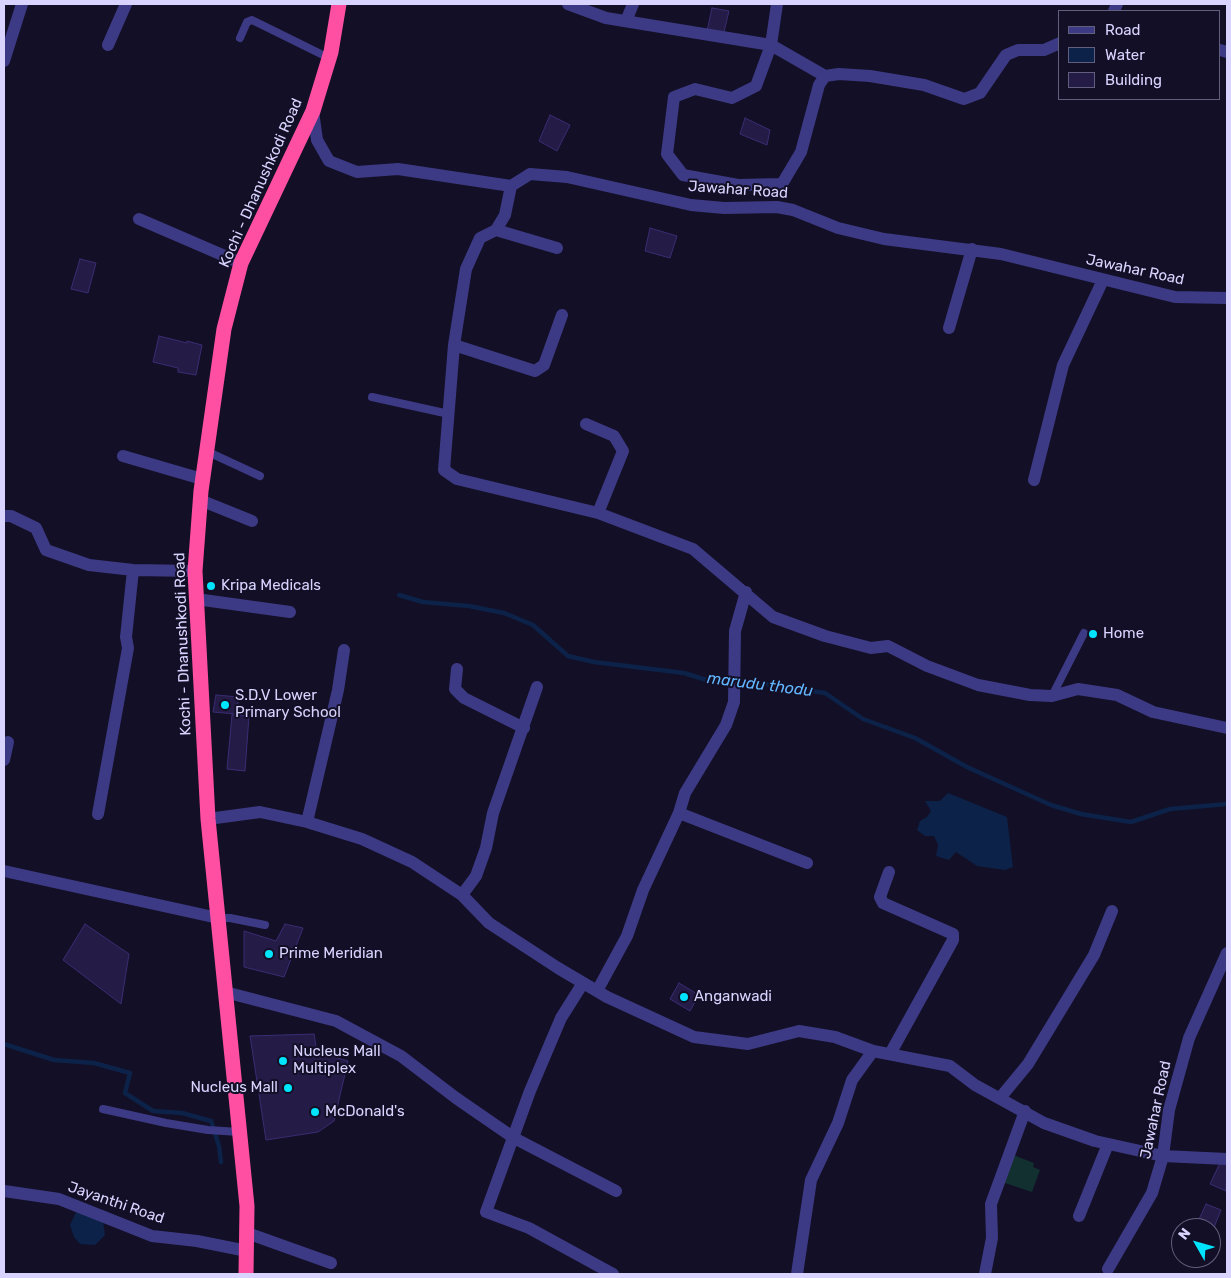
<!DOCTYPE html>
<html>
<head>
<meta charset="utf-8">
<style>
	body { margin:0 }
	#map { position:relative; width:1231px; height:1278px; overflow:hidden; background:#130f26; font-family:Rubik,sans-serif }
	canvas { display:block }
	.frame { position:absolute; inset:0; border:5px solid #d9d4ff; pointer-events:none }
	.legend { position:absolute; left:1058px; top:10px; width:162px; height:90px; box-sizing:border-box; background:#130f26; border:1px solid #625e7d; margin:0; padding:6px 9px; list-style:none; font-size:15px; color:#d9d4ff }
	.legend li { display:flex; align-items:center; gap:10px; height:25px }
	.legend b { width:25px; border:1px solid #625e7d }
	.north { position:absolute; left:1171px; top:1218px; width:50px; height:50px; box-sizing:border-box; background:#130f26; border:1px solid #625e7d; border-radius:50%; rotate:308deg; font-size:14px; font-weight:700; line-height:20px; text-align:center; color:#d9d4ff }
	.north::after { content:''; display:block; margin:auto; width:18px; height:22px; background:#00e5ff; clip-path:polygon(50% 0,100% 100%,50% 72%,0 100%) }
</style>
</head>
<body>
<div id="map">
<canvas width="1231" height="1278"></canvas>
<div class="frame"></div>
<ul class="legend">
<li><b style="height:6px;background:#3d3a85"></b>Road</li>
<li><b style="height:14px;background:#0c2248"></b>Water</li>
<li><b style="height:14px;background:#241b47"></b>Building</li>
</ul>
<div class="north">N</div>
</div>
<script>
const g = document.querySelector('canvas').getContext('2d');
g.lineJoin = 'round';
function fillPath(path, color) { g.fillStyle = color; g.fill(path, 'evenodd'); }
const toPath = rows => new Path2D(rows.map(r => 'M' + r).join(''));
function stroke(path, color, width, dash) { g.strokeStyle = color; g.lineWidth = width; g.lineCap = dash ? 'butt' : 'round'; g.setLineDash(dash || []); g.stroke(path); }
function label(font, color, halo, rows, align = 'center') {
  g.font = font + ' Rubik,sans-serif'; g.lineWidth = 4; g.setLineDash([]); g.textBaseline = 'middle'; g.strokeStyle = halo; g.fillStyle = color; for (const [text, x, y, turn = 0] of rows) {
    g.save(); g.translate(x, y); g.rotate((+turn || 0) * Math.PI / 180); g.textAlign = isNaN(turn) ? turn : align; if (halo) g.strokeText(text, 0, 0); g.fillText(text, 0, 0); g.restore();
  }
}
const green = toPath([
	[1011,1154,1034,1163,1033,1167,1040,1170,1032,1192,1002,1182]
]);
const water = toPath([
	[948,793,1007,817,1013,867,1005,870,977,866,956,852,949,860,936,856,938,845,934,836,925,836,917,830,920,821,927,817,931,811,925,801,940,801],
	[79,1206,103,1221,105,1235,95,1245,80,1244,74,1237,70,1225]
]);
const stream = toPath([
	[399,595,423,602,469,606,504,613,533,625,568,656,594,662,684,673,716,683,759,683,825,693,863,719,915,738,967,767,1051,805,1081,814,1131,822,1170,809,1227,804],
	[4,1044,54,1060,94,1063,130,1073,125,1093,153,1111,182,1113,211,1121,219,1146,221,1162]
]);
const building = toPath([
	[712,8,729,11,723,36,707,31,712,8],
	[550,115,570,125,557,151,539,141,550,115],
	[745,118,770,130,767,145,740,134,745,118],
	[650,228,677,236,670,258,645,251,650,228],
	[80,259,96,263,88,293,71,289,80,259],
	[159,336,187,343,187,341,202,345,196,375,178,372,178,368,153,362,159,336],
	[216,695,239,697,236,714,213,712,216,695],
	[232,715,249,716,245,771,227,769,232,715],
	[85,924,129,954,121,1004,63,960,85,924],
	[285,924,303,928,284,977,244,967,244,931,276,941,285,924],
	[679,983,699,995,690,1011,670,999,679,983],
	[314,1034,317,1052,348,1061,334,1121,318,1132,266,1140,250,1036,314,1034],
	[1221,1161,1227,1164,1226,1191,1210,1184,1221,1161],
	[1206,1204,1221,1210,1211,1235,1211,1228,1195,1228,1206,1204]
]);
const lane = toPath([
	[240,38,247,22,252,20,329,58],
	[372,397,449,414],
	[206,451,260,476],
	[1052,696,1084,633],
	[218,918,230,918,265,925],
	[103,1109,166,1123,208,1130,239,1132]
]);
const street = toPath([
	[568,4,606,18,771,45,825,76],
	[777,4,771,45,756,86,732,98,695,89,674,97,667,154,683,175,738,185,782,184,801,152,819,85,825,76,839,74,870,76,924,85,964,99,980,93,1006,55,1018,50,1044,50,1060,43],
	[1114,11,1117,4],
	[626,21,633,4],
	[108,45,126,4],
	[1220,50,1227,52],
	[4,61,22,4],
	[313,111,317,140,329,161,357,172,398,169,511,186,530,174,567,177,691,205,724,208,777,207,793,210,838,228,884,239,1001,254,1175,297,1227,298],
	[511,186,505,215,496,230,480,238,466,269,454,345,444,470,457,479,598,513,693,549,773,617,825,636,871,648,888,646,927,666,978,685,1030,695,1052,696,1078,689,1117,695,1153,712,1227,728],
	[139,219,241,263],
	[496,230,557,248],
	[949,328,972,249],
	[454,345,535,371,544,365,562,315],
	[586,424,614,436,623,451,598,513],
	[123,456,202,479],
	[1034,480,1063,365,1103,280],
	[200,500,252,521],
	[4,516,11,516,36,528,46,550,89,565,133,570,195,571],
	[746,592,735,631,734,702,726,725,685,793,679,813,807,863],
	[196,599,290,612],
	[457,669,455,689,464,698,524,728],
	[4,760,8,742],
	[98,814,128,648,126,637,133,570],
	[208,819,260,812,307,822,362,839,412,862,462,895,489,923,558,968,607,997,694,1037,748,1044,799,1031,835,1037,873,1051,950,1066,975,1085,1044,1123,1095,1141,1163,1156,1227,1159],
	[307,822,338,690,344,650],
	[4,871,218,918],
	[889,872,880,897,883,903,953,934,953,940,890,1054],
	[462,895,476,876,486,848,493,813,537,687],
	[583,983,561,1018,530,1091,486,1212,529,1228,613,1274],
	[597,991,627,936,643,890,679,813],
	[225,992,336,1021,401,1056,456,1098,514,1138,616,1191],
	[1000,1098,1028,1064,1094,955,1112,911],
	[4,1191,59,1199,152,1236,197,1241,247,1251],
	[1079,1216,1108,1144],
	[247,1233,331,1263],
	[1108,1269,1152,1193,1163,1156,1169,1110,1189,1038,1227,953],
	[797,1274,811,1180,838,1123,852,1080,873,1051],
	[985,1274,992,1238,991,1204,1025,1111]
]);
const highway = toPath([
	[246,1274,247,1206,208,819,195,571,201,491,224,329,241,263,313,111,331,52,339,4]
]);
const markers = [
	[211,586,5,"#00e5ff"],
	[1093,634,5,"#00e5ff"],
	[225,705,5,"#00e5ff"],
	[269,954,5,"#00e5ff"],
	[684,997,5,"#00e5ff"],
	[283,1061,5,"#00e5ff"],
	[288,1088,5,"#00e5ff"],
	[315,1112,5,"#00e5ff"]
];
const streetNames = [
	["Kochi - Dhanushkodi Road",261,183,-66],
	["Jawahar Road",738,190,4],
	["Jawahar Road",1135,270,12],
	["Kochi - Dhanushkodi Road",183,644,-92],
	["Jawahar Road",1156,1110,-78],
	["Jayanthi Road",116,1203,19]
];
const poiNames = [
	["Kripa Medicals",221,586],
	["Home",1103,634],
	["S.D.V Lower",235,696],
	["Primary School",235,713],
	["Prime Meridian",279,954],
	["Anganwadi",694,997],
	["Nucleus Mall",293,1052],
	["Multiplex",293,1069],
	["Nucleus Mall",278,1088,"right"],
	["McDonald's",325,1112]
];
const waterNames = [
	["marudu thodu",760,685,7]
];
fillPath(green, '#12302f');
fillPath(water, '#0c2248');
stroke(stream, '#0c2248', 4.5);
fillPath(building, '#241b47');
stroke(building, '#3b2d73', 1);
stroke(lane, '#3d3a85', 8);
stroke(street, '#3d3a85', 12);
stroke(highway, '#ff4fa3', 15);
for (const [x, y, r, color] of markers) { const dot = new Path2D(); dot.arc(x, y, r, 0, 2 * Math.PI); g.fillStyle = color; g.fill(dot); stroke(dot, '#130f26', 2); }
label('15px', '#d9d4ff', '#130f26', streetNames);
label('15px', '#d9d4ff', '#130f26', poiNames, 'left');
label('italic 16px', '#62b6ff', '#130f26', waterNames);
</script>
</body>
</html>
